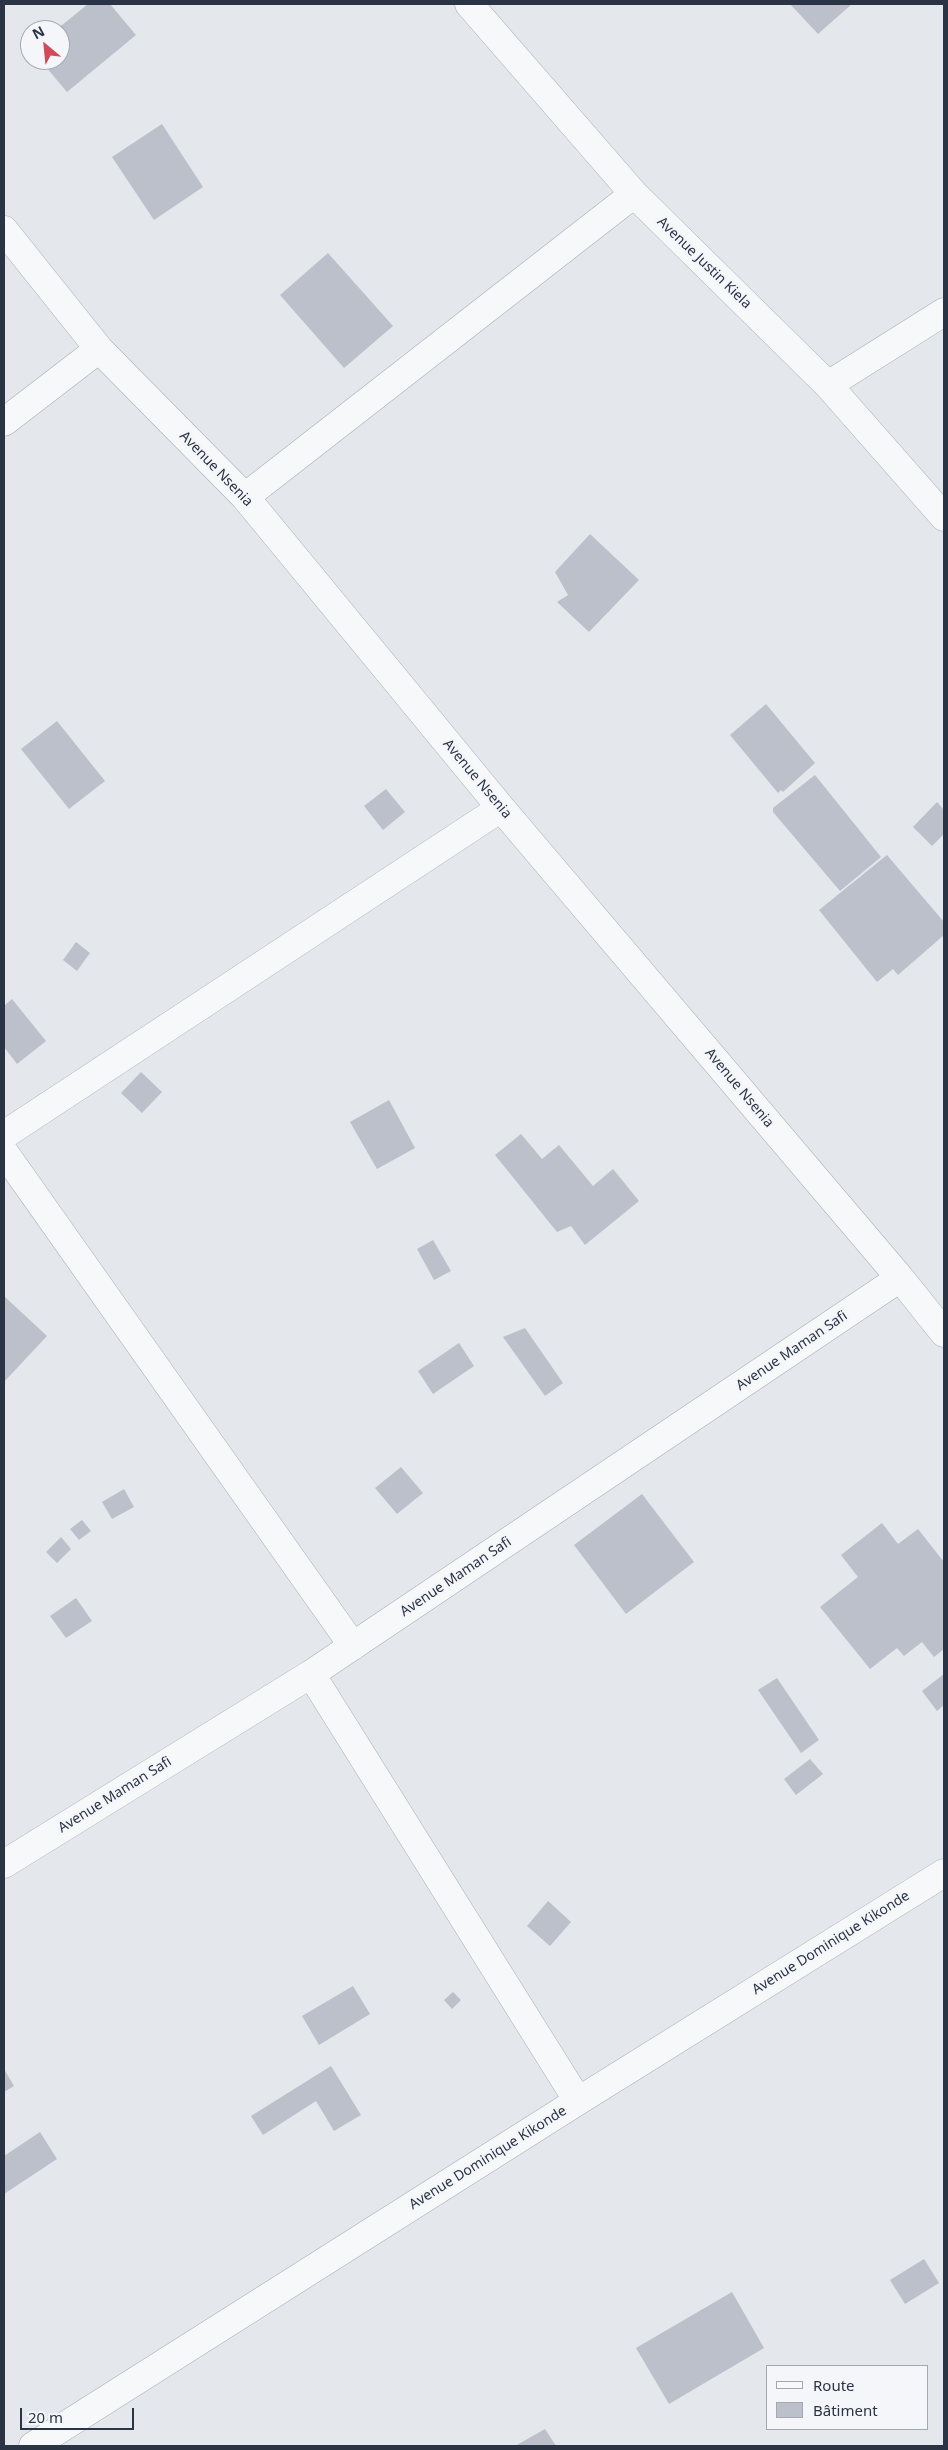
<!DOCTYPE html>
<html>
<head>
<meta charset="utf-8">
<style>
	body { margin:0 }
	#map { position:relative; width:948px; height:2450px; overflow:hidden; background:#e4e7ec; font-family:"Noto Sans",sans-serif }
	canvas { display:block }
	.frame { position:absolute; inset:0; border:5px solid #2b3445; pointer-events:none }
	.legend { position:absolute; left:766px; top:2365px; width:162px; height:65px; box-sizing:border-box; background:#f4f6f9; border:1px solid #a4a8b1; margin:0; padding:6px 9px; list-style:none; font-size:15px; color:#2b3445 }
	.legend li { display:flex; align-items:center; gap:10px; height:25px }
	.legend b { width:25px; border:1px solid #a4a8b1 }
	.north { position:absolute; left:20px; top:20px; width:50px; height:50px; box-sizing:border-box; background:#f4f6f9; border:1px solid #a4a8b1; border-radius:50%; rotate:332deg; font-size:14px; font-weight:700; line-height:20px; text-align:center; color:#2b3445 }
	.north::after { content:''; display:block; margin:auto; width:18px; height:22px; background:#d1495b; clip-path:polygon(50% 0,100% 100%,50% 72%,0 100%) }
	.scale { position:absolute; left:20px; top:2408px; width:114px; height:22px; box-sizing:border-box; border:2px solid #2b3445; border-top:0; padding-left:6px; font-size:15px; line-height:18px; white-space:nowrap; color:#2b3445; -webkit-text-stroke:4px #f4f6f9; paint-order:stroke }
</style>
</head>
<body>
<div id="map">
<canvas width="948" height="2450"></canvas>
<div class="frame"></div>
<ul class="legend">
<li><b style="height:6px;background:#f7f8fa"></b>Route</li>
<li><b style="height:14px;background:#bbc0ca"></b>Bâtiment</li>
</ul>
<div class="north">N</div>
<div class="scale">20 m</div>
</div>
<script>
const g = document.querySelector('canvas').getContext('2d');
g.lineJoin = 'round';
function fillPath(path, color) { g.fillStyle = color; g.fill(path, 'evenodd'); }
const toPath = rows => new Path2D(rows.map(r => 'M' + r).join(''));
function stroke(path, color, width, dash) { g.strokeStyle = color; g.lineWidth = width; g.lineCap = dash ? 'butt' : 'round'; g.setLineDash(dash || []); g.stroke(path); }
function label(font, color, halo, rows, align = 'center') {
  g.font = font + ' "Noto Sans",sans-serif'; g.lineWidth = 5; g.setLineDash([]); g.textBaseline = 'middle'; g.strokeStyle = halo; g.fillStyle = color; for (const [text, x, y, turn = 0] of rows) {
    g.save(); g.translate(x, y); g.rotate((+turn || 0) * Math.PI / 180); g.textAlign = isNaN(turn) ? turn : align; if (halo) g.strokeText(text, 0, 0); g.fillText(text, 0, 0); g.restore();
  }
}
const building = toPath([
	[88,4,110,4,136,35,67,92,40,60,60,60,60,30,56,30],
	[790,4,852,4,818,34],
	[162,124,203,187,154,220,112,157],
	[328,253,393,326,344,368,280,295],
	[590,534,639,580,589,632,557,602,568,595,555,572],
	[766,704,815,763,783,792,781,790,778,793,730,735],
	[57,721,105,781,69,809,21,749],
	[815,775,881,857,840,891,773,812,773,808],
	[386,789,405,812,383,830,364,806],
	[937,802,944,810,944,834,932,846,913,827],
	[887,855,944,922,944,935,898,975,893,969,877,982,819,910],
	[76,942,90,953,77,971,63,960],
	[12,999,46,1041,17,1064,4,1047,4,1006],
	[141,1072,162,1092,142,1113,121,1093],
	[389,1100,415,1148,377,1169,350,1122],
	[521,1134,542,1159,559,1145,593,1186,613,1169,639,1201,585,1245,571,1226,557,1232,495,1155],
	[433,1240,451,1271,434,1280,417,1249],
	[4,1296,47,1336,4,1382],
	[525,1328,563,1383,545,1396,503,1337],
	[459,1343,474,1366,433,1394,418,1371],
	[401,1467,423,1493,397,1514,375,1488],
	[124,1489,134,1507,112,1519,102,1502],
	[642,1494,694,1562,626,1614,574,1545],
	[82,1520,91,1531,79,1540,70,1529],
	[882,1523,898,1544,918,1529,944,1562,944,1649,934,1657,922,1642,904,1656,897,1648,870,1669,820,1607,858,1577,841,1555],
	[61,1537,71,1549,57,1563,46,1552],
	[76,1598,92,1621,66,1638,50,1616],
	[944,1674,944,1705,937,1711,922,1691],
	[777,1678,819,1740,801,1753,758,1690],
	[810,1759,823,1774,796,1795,784,1779],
	[548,1901,571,1922,550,1946,527,1926],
	[353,1986,370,2014,319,2045,302,2016],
	[453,1992,461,2000,452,2009,444,2000],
	[331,2066,361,2115,334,2131,316,2101,263,2135,251,2116],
	[4,2069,14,2086,4,2092],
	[40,2132,57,2159,4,2194,4,2156],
	[924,2259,939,2283,905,2304,890,2280],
	[732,2292,764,2348,669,2404,636,2348],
	[545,2429,556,2446,515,2446]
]);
const minor = toPath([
	[469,4,634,194,828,385,944,517],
	[4,230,99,349,245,497,501,808,900,1278,944,1333],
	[828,385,944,312],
	[4,422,99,349],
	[245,497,634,194],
	[4,1135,501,808],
	[4,1152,353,1646],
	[311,1674,578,2101],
	[4,1864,311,1674,900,1278],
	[33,2446,578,2101,944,1873]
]);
const streetNames = [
	["Avenue Justin Kiela",704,263,44],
	["Avenue Nsenia",216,469,46],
	["Avenue Nsenia",477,779,50],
	["Avenue Nsenia",739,1088,50],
	["Avenue Maman Safi",792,1351,-34],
	["Avenue Maman Safi",456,1577,-34],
	["Avenue Maman Safi",115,1795,-32],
	["Avenue Dominique Kikonde",831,1943,-32],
	["Avenue Dominique Kikonde",488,2158,-32]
];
fillPath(building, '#bbc0ca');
stroke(minor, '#a9aeb7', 29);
stroke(minor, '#f7f8fa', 28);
label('14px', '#2b3445', '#f4f6f9', streetNames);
</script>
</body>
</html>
